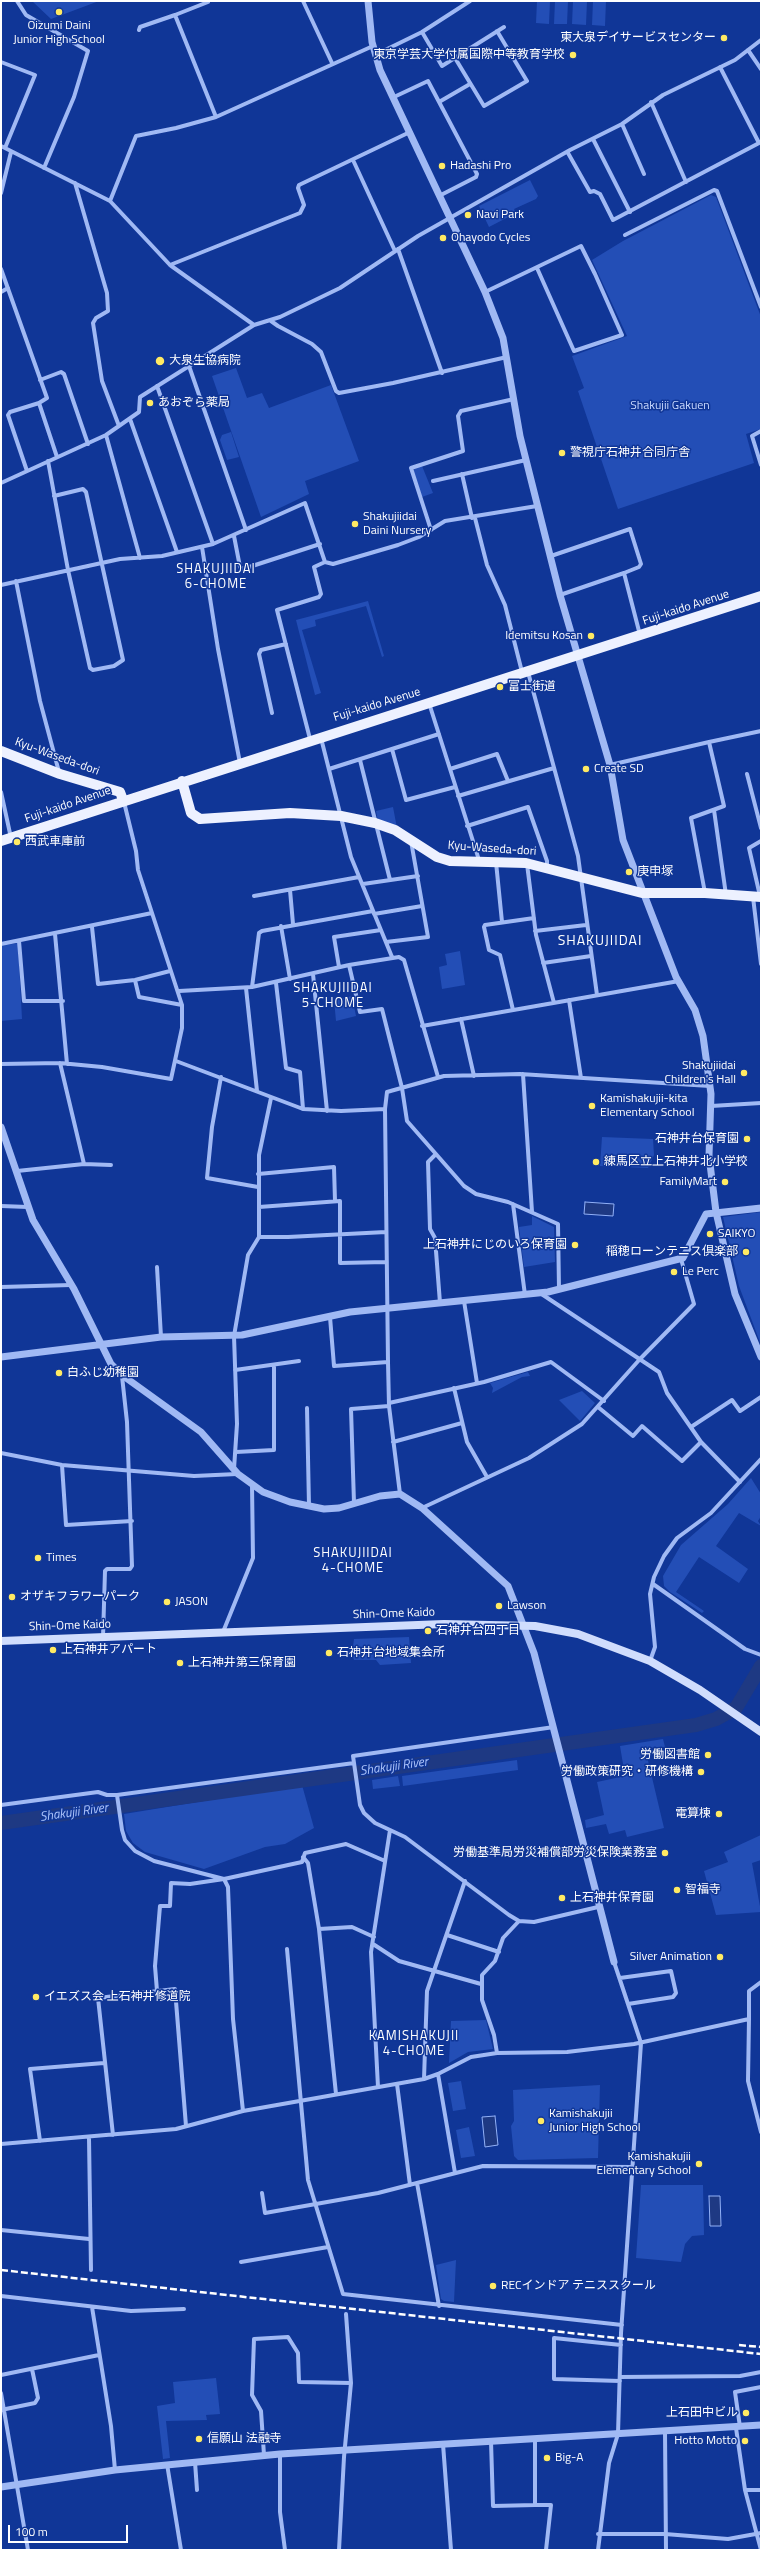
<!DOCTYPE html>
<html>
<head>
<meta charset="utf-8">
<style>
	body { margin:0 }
	#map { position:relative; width:762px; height:2551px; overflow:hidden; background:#103697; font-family:"Titillium Web",sans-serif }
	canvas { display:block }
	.frame { position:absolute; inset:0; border:2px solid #fff; pointer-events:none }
	.scale { position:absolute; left:8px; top:2525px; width:120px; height:18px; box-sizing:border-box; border:2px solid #fff; border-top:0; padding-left:5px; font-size:12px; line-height:14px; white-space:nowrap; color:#fff; -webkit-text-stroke:3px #103697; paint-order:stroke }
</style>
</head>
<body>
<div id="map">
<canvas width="762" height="2551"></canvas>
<div class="frame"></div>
<div class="scale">100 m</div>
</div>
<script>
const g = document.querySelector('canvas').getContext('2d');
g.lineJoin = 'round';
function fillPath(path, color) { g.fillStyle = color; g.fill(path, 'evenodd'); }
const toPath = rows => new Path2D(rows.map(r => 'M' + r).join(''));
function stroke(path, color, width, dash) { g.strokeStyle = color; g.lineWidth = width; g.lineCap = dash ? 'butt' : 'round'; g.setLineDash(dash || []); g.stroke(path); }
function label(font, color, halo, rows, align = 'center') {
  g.font = font + ' "Titillium Web","Noto Sans JP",sans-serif'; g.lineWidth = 3; g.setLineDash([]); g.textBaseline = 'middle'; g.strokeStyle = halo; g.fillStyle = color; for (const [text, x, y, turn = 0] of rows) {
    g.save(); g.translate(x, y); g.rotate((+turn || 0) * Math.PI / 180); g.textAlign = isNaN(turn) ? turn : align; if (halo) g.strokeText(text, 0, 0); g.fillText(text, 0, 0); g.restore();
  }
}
const green = toPath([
	[32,1,99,1,51,19],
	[537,1,550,1,549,24,536,23],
	[555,1,568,1,567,24,554,24],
	[573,1,587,1,586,25,572,24],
	[593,1,606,1,605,26,592,25],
	[530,180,538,196,536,199,514,209,516,213,489,227,479,206],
	[711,195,716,197,761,317,761,429,746,434,754,463,618,509,578,391,584,388,572,356,627,336,592,260,623,241],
	[236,368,247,398,262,393,269,408,331,385,359,461,305,481,309,494,261,517,212,376],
	[231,432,239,457,227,460,220,440,222,435],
	[422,466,433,493,422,497,413,472,415,468],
	[368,601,384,656,382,657,366,606,315,620,316,626,302,630,321,693,315,695,296,620],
	[393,807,397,828,378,821,376,811],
	[18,943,22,1019,1,1021,1,946],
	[460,951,465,985,442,989,439,967,447,965,445,954],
	[352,996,356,1016,336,1021,334,1000],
	[602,1137,653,1139,654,1155,648,1168,600,1166],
	[761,1212,761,1345,739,1286,723,1217],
	[532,1216,554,1227,555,1262,524,1267,519,1227,532,1225],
	[528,1372,530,1376,522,1377,492,1393,493,1388,490,1383],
	[582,1391,595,1403,580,1421,559,1400],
	[751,1478,761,1494,761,1516,758,1521,761,1526,739,1513,716,1546,748,1569,739,1583,699,1557,676,1592,704,1611,702,1613,670,1592,664,1586,663,1576,681,1545,728,1504],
	[409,1637,411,1663,380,1665,376,1660,354,1660,352,1655,354,1639],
	[663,1739,665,1747,645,1748,664,1828,627,1837,625,1830,609,1834,606,1824,586,1828,585,1820,604,1815,597,1782,625,1776,620,1746],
	[517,1760,518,1770,403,1786,402,1776],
	[398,1776,400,1786,373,1789,372,1780],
	[302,1785,314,1828,285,1844,265,1847,204,1869,145,1852,133,1843,126,1831,124,1814],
	[761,1835,761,1860,752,1863,761,1912,716,1915,704,1871,728,1862,724,1852],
	[486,2020,493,2049,468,2052,449,2063,451,2021],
	[461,2081,466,2109,453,2111,448,2083],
	[600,2085,598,2158,518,2160,514,2156,511,2126,514,2121,513,2090],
	[469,2127,475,2156,461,2158,456,2130],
	[641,2185,703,2185,704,2235,692,2236,685,2244,681,2262,636,2258],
	[456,2260,454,2302,444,2301,441,2299,436,2265],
	[216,2378,220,2414,206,2415,207,2420,166,2421,170,2458,163,2459,157,2406,175,2403,173,2382]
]);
const water = toPath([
	[585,1202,614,1204,613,1216,584,1214,585,1202],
	[495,2116,498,2145,485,2147,482,2117,495,2116],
	[709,2196,720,2196,721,2226,710,2226,709,2196]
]);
const river = toPath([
	[1,1823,696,1725,716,1719,736,1708,761,1666]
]);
const minor = toPath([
	[17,1,26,15,88,51,74,97,44,168],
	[303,1,332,63],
	[175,15,208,2],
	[139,30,140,27,175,15,216,117],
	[422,32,442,66,504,27],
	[748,50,761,69],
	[375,55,422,32,470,1],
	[455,58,484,106,527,81,497,31],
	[1,62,35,75,5,148],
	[720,67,759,143],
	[394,97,428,81,477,174,476,177,439,196],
	[439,102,470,84],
	[651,102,686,182],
	[622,124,644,174],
	[593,139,630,212],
	[1,146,110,201,170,265,254,325],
	[568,153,590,192,594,191,600,194,613,220,761,142],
	[353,160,395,251],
	[75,183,107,293,108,311,96,318,93,323,102,381,119,426],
	[1,193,11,152],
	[110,201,136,136,176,128,216,117,373,46],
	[625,235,714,190,717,191,761,307],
	[398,249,442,373],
	[170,265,300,213,304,205,298,188,299,185,410,132],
	[1,269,47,398,39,403],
	[1,292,8,288],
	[485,292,581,246,595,274,622,335,574,351,537,268],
	[271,321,278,326,312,344,321,352,336,391,339,393,393,383,507,357],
	[189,366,246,530],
	[40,380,61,372,64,374,88,444],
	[157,386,213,544],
	[130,419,177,552],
	[761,431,752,436,761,465],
	[106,435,140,558],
	[48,461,68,570,90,668,93,670,114,666,123,660,86,492,83,489,54,496],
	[27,471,8,415,10,412,39,403,57,457],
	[462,474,472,518],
	[433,481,526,460],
	[1,483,106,435,139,412,140,397,254,325,280,317,340,288,418,236,570,150,622,124,663,95,735,60,761,40],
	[475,518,487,565,505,605,522,672],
	[431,530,411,468,463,451,458,416,461,411,514,399],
	[234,536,240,567,243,569,320,544],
	[202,547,218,649,240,763],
	[551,556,630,529,641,564,639,567,624,573,560,595],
	[624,573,640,635],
	[16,581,40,701,59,772],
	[1,585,120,559,162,556,213,544,305,503,325,562],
	[528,672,578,856,597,995],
	[429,703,479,860],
	[272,713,259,654,261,650,286,644],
	[321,738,351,857,392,957],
	[310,739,277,610,319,597,321,594,314,567,325,562,333,564,398,545,419,537,445,521,537,506],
	[709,742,761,731],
	[392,749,406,800,455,787],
	[360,760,390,880],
	[610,765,709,742,724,806,691,818,705,893],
	[329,769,439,734],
	[450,769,497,754,508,781],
	[747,774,761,828],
	[1,792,11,838],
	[458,796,554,768],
	[714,810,726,895],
	[467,826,528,807,547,861,547,866],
	[496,862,502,922],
	[527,864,536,935,554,1003],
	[363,884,418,876],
	[290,890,293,924],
	[254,896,359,877],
	[760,896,749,848,761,841],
	[753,897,761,964],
	[374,914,422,906],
	[281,926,290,979],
	[92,927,98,984,135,980,170,971],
	[535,931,586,925],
	[55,934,67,1064],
	[19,941,24,1001,63,1001],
	[386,942,428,937,411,841],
	[1,944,152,913],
	[543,963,591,956],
	[349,965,360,1012,382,1009,402,1088,407,1121,464,1186,476,1194,508,1202,558,1224,559,1289],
	[339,967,334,937,381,930],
	[313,974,327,1111],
	[135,980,139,997,182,1005],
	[276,983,286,1068,300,1072,303,1109],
	[252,987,259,933,262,931,373,911],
	[246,988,257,1091],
	[179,991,252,987,349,965,399,957,404,960,438,1077],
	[569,1000,581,1078],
	[513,1010,500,955,489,950,484,927,485,925,534,918],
	[461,1019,474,1076],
	[422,1026,679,981],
	[176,1061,303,1109,341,1111,385,1109,388,1362,389,1406,400,1494],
	[60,1063,84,1164],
	[1,1064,60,1063,102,1067,171,1079,182,1028,182,1005,138,870,136,851,124,802],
	[523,1074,532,1212],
	[221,1077,212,1127,207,1178,258,1187],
	[711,1106,761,1103],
	[385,1109,387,1092,444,1076,520,1074,710,1086],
	[435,1155,428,1162,430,1229,435,1238,440,1303],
	[17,1171,84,1164,111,1165],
	[258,1174,334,1167,335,1201],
	[513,1204,525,1295],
	[1,1206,28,1207],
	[259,1207,340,1201,340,1263,386,1262],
	[259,1237,288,1237,386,1232],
	[157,1267,161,1337],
	[1,1287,71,1285],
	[540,1293,659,1372,667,1393,701,1442],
	[464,1301,477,1383],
	[330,1317,334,1366,388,1362],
	[235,1370,299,1361],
	[454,1388,467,1442,487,1477],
	[389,1403,484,1382,551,1362,604,1401],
	[598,1407,633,1436,642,1426,682,1461,701,1442,740,1482],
	[307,1408,309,1506],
	[691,1427,732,1400,740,1411,761,1397],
	[393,1442,462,1423],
	[236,1452,274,1450,274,1365],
	[1,1453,62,1465,194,1476,237,1474],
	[62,1465,66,1525,132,1521],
	[234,1469,237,1424,234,1336,248,1255,259,1237,259,1155,271,1098],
	[354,1503,351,1409,389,1406],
	[422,1508,529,1458,582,1424,640,1359,694,1304,681,1259],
	[653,1584,745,1649,761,1655],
	[223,1632,253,1558,252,1485],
	[103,1637,105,1571,107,1569,130,1569,132,1566,127,1422,122,1376],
	[650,1661,655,1647,650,1594,654,1577,664,1556,677,1538,711,1513,761,1459],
	[554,1727,353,1756,360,1805,364,1813,375,1823,405,1837,509,1915,519,1921,534,1922,598,1907],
	[117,1795,122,1830,125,1840,135,1851,154,1861,224,1879,228,1887,233,2019,243,2111],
	[1,1805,98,1792,107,1795,117,1795,354,1763],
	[303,1857,308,1863,319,1929,336,2094],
	[319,1929,352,1927,374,1937],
	[447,1935,499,1952],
	[373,1944,399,1961,481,1984],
	[287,1949,308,2180,343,2294,622,2325],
	[620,1978,671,1971,676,1993,673,1997,628,2004],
	[157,1991,155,1966,160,1906,170,1906,171,1883,190,1884,224,1879,302,1862,305,1853,346,1844,385,1861],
	[749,2019,749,1991,761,1982],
	[497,2053,494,2035,482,2000,482,1975,495,1961,503,1938,519,1921],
	[438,2074,455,2173],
	[424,2079,427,1991,465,1881],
	[397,2084,410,2185],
	[378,2087,371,1952,390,1830],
	[113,2135,98,1998,175,1989,186,2126],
	[89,2138,91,2270],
	[40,2141,30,2069,104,2063],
	[1,2144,176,2129,243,2111,424,2079,438,2074,471,2057,497,2053,567,2052,634,2044,749,2019,748,2081,761,2132],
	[417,2183,439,2306],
	[262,2193,265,2213,378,2193,483,2166,632,2167],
	[1,2230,89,2239],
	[241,2262,328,2247],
	[1,2296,131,2311,184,2309],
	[92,2307,111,2426,115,2470],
	[1,2375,99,2355],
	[620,2377,740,2376,761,2372],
	[620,2381,554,2379,554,2338,621,2345],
	[1,2393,28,2550],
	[1,2410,35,2403,38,2398,32,2369],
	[740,2427,735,2392,761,2387],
	[736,2428,745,2490,761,2550],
	[665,2432,666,2550],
	[535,2439,535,2505,551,2505,546,2550],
	[491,2441,493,2506,535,2505],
	[443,2444,451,2550],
	[280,2454,280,2512,285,2550],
	[264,2455,261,2411,252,2395,254,2339,288,2337,298,2353,299,2382,351,2383],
	[195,2462,197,2490],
	[167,2464,181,2550],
	[745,2490,761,2490],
	[598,2534,665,2534,728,2539,761,2533],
	[339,2550,344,2457,351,2383,346,2314],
	[598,2550,609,2463,618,2434,621,2333,641,2043,614,1962]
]);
const tertiary = toPath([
	[368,1,372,42,380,70,485,292,503,338,520,436,560,595,610,765,623,840,676,977,695,1010,703,1036,711,1094,709,1156,716,1212,735,1294,761,1357],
	[1,1127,33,1220,74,1289,111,1364,122,1375,201,1432,238,1474,263,1492,290,1502,324,1509,339,1508,380,1496,400,1494,422,1508,508,1586,534,1653,614,1962],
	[1,1357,161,1337,242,1335,350,1312,548,1292,683,1258,706,1214,761,1208],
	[1,2487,115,2470,280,2454,761,2425]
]);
const secondary = toPath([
	[1,1641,444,1624,535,1626,578,1634,650,1661,700,1690,761,1732]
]);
const primary = toPath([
	[1,751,60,774,120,792,123,800],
	[182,781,191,813,200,819,290,813,341,816,375,823,395,830,437,857,450,861,526,863,642,893,705,893,761,897],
	[1,841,761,596]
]);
const rail = toPath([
	[1,2270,761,2354],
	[739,2345,761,2347]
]);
const markers = [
	[59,12,4,"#ffea63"],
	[724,38,4,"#ffea63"],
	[573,55,4,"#ffea63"],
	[442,166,4,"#ffea63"],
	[468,215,4,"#ffea63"],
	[443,238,4,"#ffea63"],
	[160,361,5,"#ffea63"],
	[150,403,4,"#ffea63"],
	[562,453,4,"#ffea63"],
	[355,524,4,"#ffea63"],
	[591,636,4,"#ffea63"],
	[500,687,4,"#ffea63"],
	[586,769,4,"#ffea63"],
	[17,842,4,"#ffea63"],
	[629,872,4,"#ffea63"],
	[744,1073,4,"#ffea63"],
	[592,1106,4,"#ffea63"],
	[747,1139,4,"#ffea63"],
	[596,1162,4,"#ffea63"],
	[725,1182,4,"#ffea63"],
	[710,1234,4,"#ffea63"],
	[575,1245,4,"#ffea63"],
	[746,1252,4,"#ffea63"],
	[674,1272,4,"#ffea63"],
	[59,1373,4,"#ffea63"],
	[38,1558,4,"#ffea63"],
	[12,1597,4,"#ffea63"],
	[167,1602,4,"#ffea63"],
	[499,1606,4,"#ffea63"],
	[428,1631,4,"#ffea63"],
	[53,1650,4,"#ffea63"],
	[329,1653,4,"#ffea63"],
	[180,1663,4,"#ffea63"],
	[708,1755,4,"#ffea63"],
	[701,1772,4,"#ffea63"],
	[719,1814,4,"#ffea63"],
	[665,1853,4,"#ffea63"],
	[677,1890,4,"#ffea63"],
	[562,1898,4,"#ffea63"],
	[720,1957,4,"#ffea63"],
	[36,1997,4,"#ffea63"],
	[541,2121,4,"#ffea63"],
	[699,2164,4,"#ffea63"],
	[493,2286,4,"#ffea63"],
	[746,2413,4,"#ffea63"],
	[199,2439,4,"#ffea63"],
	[745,2441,4,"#ffea63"],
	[547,2458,4,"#ffea63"]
];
const poiNames = [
	["Oizumi Daini",59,26,"center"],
	["Junior High School",59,40,"center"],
	["東大泉デイサービスセンター",716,38,"right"],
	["東京学芸大学付属国際中等教育学校",565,55,"right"],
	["Hadashi Pro",450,166],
	["Navi Park",476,215],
	["Ohayodo Cycles",451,238],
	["大泉生協病院",169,361],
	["あおぞら薬局",158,403],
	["警視庁石神井合同庁舎",570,453],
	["Shakujiidai",363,517],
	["Daini Nursery",363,531],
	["Idemitsu Kosan",583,636,"right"],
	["富士街道",508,687],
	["Create SD",594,769],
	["西武車庫前",25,842],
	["庚申塚",637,872],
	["Shakujiidai",736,1066,"right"],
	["Children's Hall",736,1080,"right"],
	["Kamishakujii-kita",600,1099],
	["Elementary School",600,1113],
	["石神井台保育園",739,1139,"right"],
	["練馬区立上石神井北小学校",604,1162],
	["FamilyMart",717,1182,"right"],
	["SAIKYO",718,1234],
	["上石神井にじのいろ保育園",567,1245,"right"],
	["稲穂ローンテニス倶楽部",738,1252,"right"],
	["Le Perc",682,1272],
	["白ふじ幼稚園",67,1373],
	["Times",46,1558],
	["オザキフラワーパーク",20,1597],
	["JASON",175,1602],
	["Lawson",507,1606],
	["石神井台四丁目",436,1631],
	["上石神井アパート",61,1650],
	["石神井台地域集会所",337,1653],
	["上石神井第三保育園",188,1663],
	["労働図書館",700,1755,"right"],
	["労働政策研究・研修機構",693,1772,"right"],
	["電算棟",711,1814,"right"],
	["労働基準局労災補償部労災保険業務室",657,1853,"right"],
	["智福寺",685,1890],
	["上石神井保育園",570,1898],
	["Silver Animation",712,1957,"right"],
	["イエズス会 上石神井修道院",44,1997],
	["Kamishakujii",549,2114],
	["Junior High School",549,2128],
	["Kamishakujii",691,2157,"right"],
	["Elementary School",691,2171,"right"],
	["RECインドア テニススクール",501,2286],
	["上石田中ビル",738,2413,"right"],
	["信願山 法融寺",207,2439],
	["Hotto Motto",737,2441,"right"],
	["Big-A",555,2458]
];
const parkNames = [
	["Shakujii Gakuen",670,406]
];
const streetNames = [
	["Fuji-kaido Avenue",686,608,-18],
	["Fuji-kaido Avenue",377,705,-17],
	["Kyu-Waseda-dori",57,757,20],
	["Fuji-kaido Avenue",68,805,-19],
	["Kyu-Waseda-dori",492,849,4],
	["Shin-Ome Kaido",394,1614,-2],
	["Shin-Ome Kaido",70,1626,-2]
];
const neighbourhoodNames = [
	["SHAKUJIIDAI",216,570],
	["6-CHOME",216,585],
	["SHAKUJIIDAI",333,989],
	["5-CHOME",333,1004],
	["SHAKUJIIDAI",353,1554],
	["4-CHOME",353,1569],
	["KAMISHAKUJII",414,2037],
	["4-CHOME",414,2052]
];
const waterNames = [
	["Shakujii River",394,1767,-8],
	["Shakujii River",74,1813,-8]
];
const quarterNames = [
	["SHAKUJIIDAI",600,942]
];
fillPath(green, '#234eb6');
fillPath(water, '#1e3983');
stroke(water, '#92b1f7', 1);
stroke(river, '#1e3983', 14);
stroke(minor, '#a0b9f4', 4);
stroke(tertiary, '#a0b9f4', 7);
stroke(secondary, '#d0ddfd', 8);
stroke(primary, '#edf1ff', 10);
stroke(rail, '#fff', 2.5, [7, 3]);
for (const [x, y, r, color] of markers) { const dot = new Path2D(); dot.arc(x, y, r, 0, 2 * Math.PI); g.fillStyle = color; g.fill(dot); stroke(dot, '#103697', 1.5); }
label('12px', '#fff', '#103697', poiNames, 'left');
label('12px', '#c8d8fe', '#103697', parkNames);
label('12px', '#fff', '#103697', streetNames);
g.letterSpacing = '1px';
label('13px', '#fff', '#103697', neighbourhoodNames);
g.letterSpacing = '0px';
label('italic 13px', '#adc4fb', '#103697', waterNames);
g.letterSpacing = '1px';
label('14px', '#fff', '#103697', quarterNames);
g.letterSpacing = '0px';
</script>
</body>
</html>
